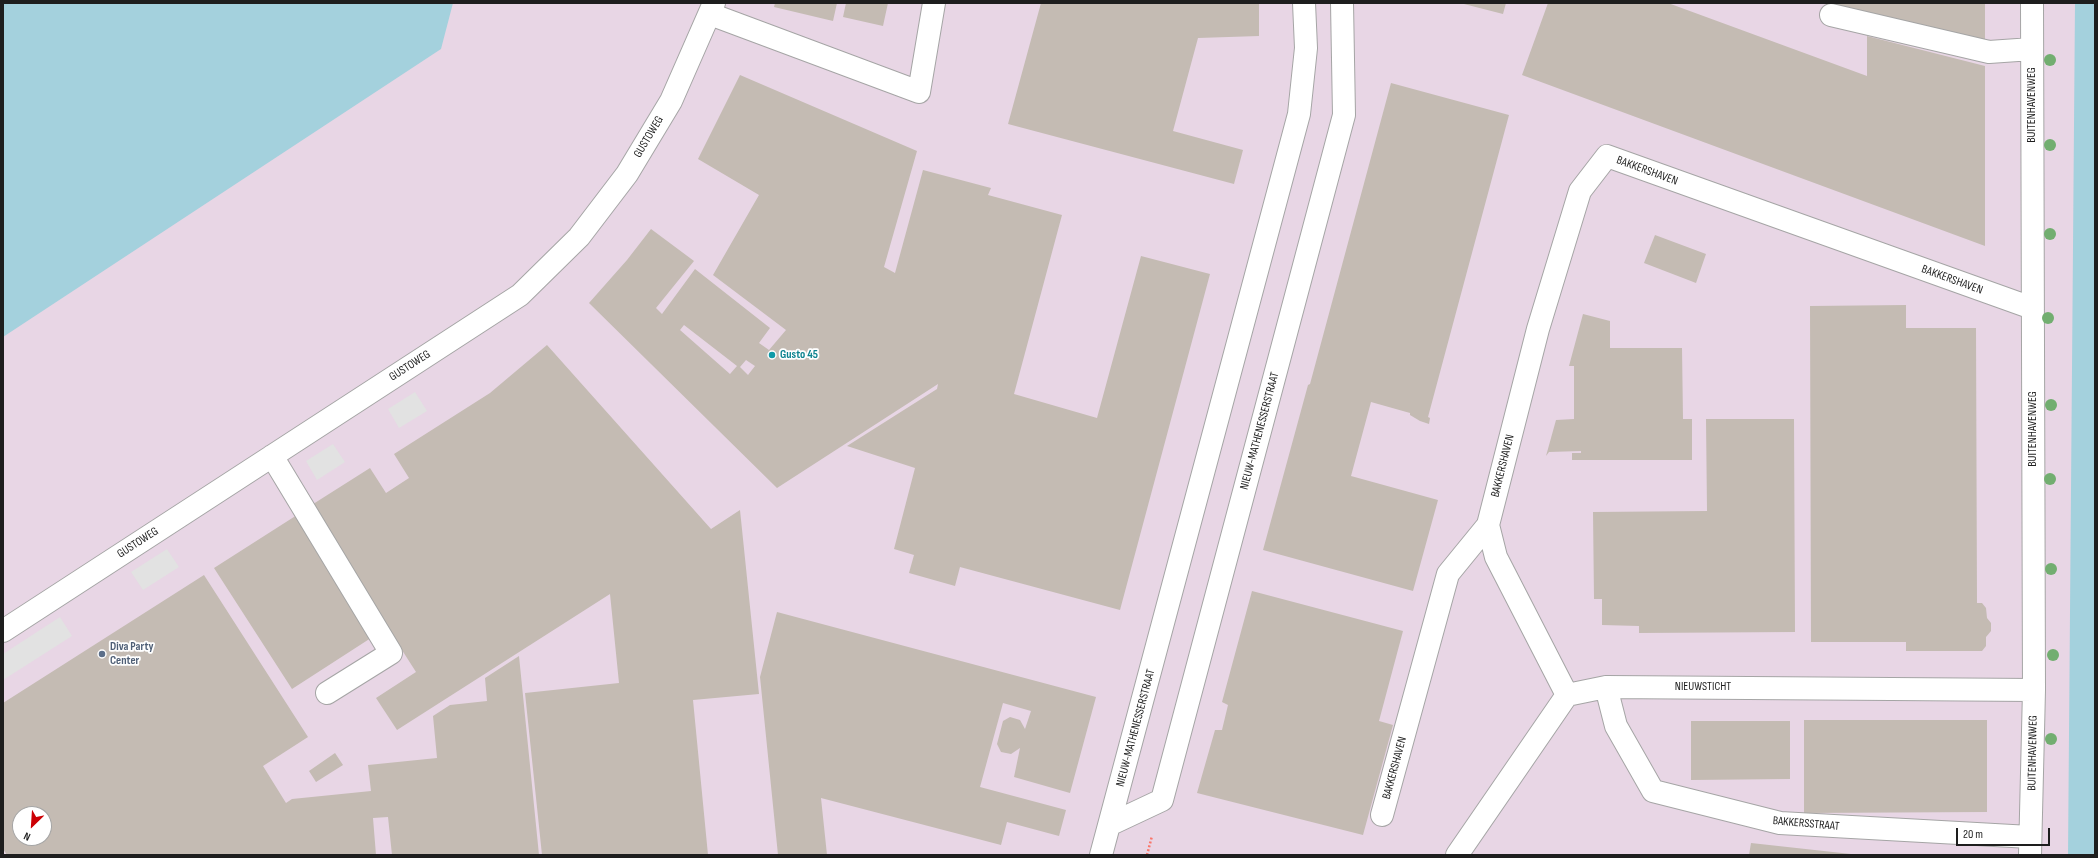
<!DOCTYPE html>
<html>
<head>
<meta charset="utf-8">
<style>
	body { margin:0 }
	#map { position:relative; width:2098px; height:858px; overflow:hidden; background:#efebe4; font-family:"Sofia Sans Condensed",sans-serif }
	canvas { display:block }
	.frame { position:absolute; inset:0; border:4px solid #1e1e1e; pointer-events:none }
	.north { position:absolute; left:12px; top:806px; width:40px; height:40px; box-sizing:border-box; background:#fff; border:1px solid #a5a5a5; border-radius:50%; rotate:205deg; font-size:11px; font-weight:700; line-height:16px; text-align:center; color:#1e1e1e }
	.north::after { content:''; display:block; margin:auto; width:14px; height:18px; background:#cc0004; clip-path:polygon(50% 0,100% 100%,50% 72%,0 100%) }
	.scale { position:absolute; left:1956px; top:828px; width:94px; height:18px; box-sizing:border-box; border:2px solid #1e1e1e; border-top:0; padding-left:5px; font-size:12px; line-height:14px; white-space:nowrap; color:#1e1e1e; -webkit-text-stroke:3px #fff; paint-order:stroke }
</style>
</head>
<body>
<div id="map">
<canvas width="2098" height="858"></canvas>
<div class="frame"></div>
<div class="north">N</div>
<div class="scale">20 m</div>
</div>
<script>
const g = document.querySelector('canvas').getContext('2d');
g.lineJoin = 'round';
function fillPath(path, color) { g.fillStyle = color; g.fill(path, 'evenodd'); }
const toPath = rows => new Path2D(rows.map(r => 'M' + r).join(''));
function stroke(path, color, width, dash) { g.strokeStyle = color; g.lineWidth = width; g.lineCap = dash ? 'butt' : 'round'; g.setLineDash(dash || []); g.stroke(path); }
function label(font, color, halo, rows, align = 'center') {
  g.font = font + ' "Sofia Sans Condensed",sans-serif'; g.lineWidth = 3.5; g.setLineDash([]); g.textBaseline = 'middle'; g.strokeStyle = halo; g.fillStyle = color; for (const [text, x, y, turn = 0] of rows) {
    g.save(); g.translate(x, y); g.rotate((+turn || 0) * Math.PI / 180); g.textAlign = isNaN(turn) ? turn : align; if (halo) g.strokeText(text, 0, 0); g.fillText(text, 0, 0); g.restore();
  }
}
const industrial = toPath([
	[3,3,2095,3,2095,855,3,855],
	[20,814,44,814,44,838,20,838]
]);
const parking = toPath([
	[415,392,427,411,399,428,388,409],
	[333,444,345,462,317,480,306,461],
	[167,549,179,567,143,590,131,572],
	[60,617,72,636,3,680,3,654]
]);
const water = toPath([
	[3,3,453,3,441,49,3,337],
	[2075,3,2095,3,2095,855,2068,855]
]);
const building = toPath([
	[775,3,837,3,833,21,774,7],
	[846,3,888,3,883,26,843,17],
	[1041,3,1259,3,1259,36,1198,38,1173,131,1243,150,1234,184,1008,124],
	[1460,3,1506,3,1503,14],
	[1548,3,1668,3,1867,76,1867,36,1985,66,1985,246,1522,75],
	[1830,3,1985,3,1985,42,1830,4],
	[740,75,917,151,884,267,895,273,923,170,991,188,988,195,1062,215,1014,394,1097,418,1141,256,1210,274,1120,610,960,567,955,586,909,573,914,555,894,549,915,468,847,446,937,389,938,384,777,488,589,303,627,260,651,229,694,261,656,308,662,314,695,269,770,328,759,343,769,350,786,330,713,275,759,195,698,159],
	[684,325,737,366,730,374,680,330],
	[746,360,755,366,748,375,740,367],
	[1391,83,1509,115,1428,417,1430,418,1429,424,1420,421,1410,415,1410,413,1371,402,1351,476,1438,500,1413,591,1263,550,1308,385,1310,384],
	[1655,235,1706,254,1696,283,1644,263],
	[1906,305,1906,328,1976,328,1977,603,1982,603,1986,608,1987,618,1991,623,1991,631,1986,637,1986,646,1982,651,1906,651,1906,642,1811,642,1810,306],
	[1583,314,1610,321,1610,348,1682,348,1683,419,1692,419,1692,460,1572,460,1572,453,1581,453,1581,451,1549,452,1546,456,1556,420,1574,419,1574,366,1569,366],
	[547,345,711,529,740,510,759,694,693,700,708,855,542,855,525,693,619,683,610,594,397,730,376,698,416,672,310,506,370,468,386,493,409,478,394,454,490,393],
	[1706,419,1794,419,1795,632,1639,633,1639,626,1602,625,1602,599,1594,599,1593,512,1707,511],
	[297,515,374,636,292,689,214,568],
	[204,575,308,737,263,766,286,803,292,799,371,791,368,765,437,758,433,716,450,705,487,701,485,678,519,656,539,855,392,855,388,817,373,818,376,855,7,855,3,849,3,703],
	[20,814,44,814,44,838,20,838],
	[1252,591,1403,631,1379,721,1393,725,1363,835,1197,793,1215,730,1222,730,1228,705,1222,702],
	[777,612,1096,697,1070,793,1014,777,1020,748,1011,754,1001,752,997,744,1003,721,1010,717,1020,720,1025,729,1031,711,1003,703,980,787,1066,810,1059,836,1007,822,1001,845,821,798,827,855,778,855,760,677],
	[1804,720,1987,720,1987,812,1804,813],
	[1691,721,1790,721,1790,779,1691,780],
	[335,753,343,765,316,782,309,771],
	[1751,843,1851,854,1851,855,1749,855]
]);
const path = toPath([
	[1147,855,1152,836]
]);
const minor = toPath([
	[710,14,919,92,934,3],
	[1831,15,1989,52,2032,49],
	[272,456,391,653,327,693],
	[1488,525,1496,557,1567,695],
	[3,631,520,295,579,237,627,174,671,101,714,3],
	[1606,687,1616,726,1653,791,1780,823,2030,837],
	[1382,815,1448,574,1488,525,1538,329,1580,191,1607,156,2032,308],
	[1111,824,1162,800,1344,115,1342,3],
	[1101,855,1299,114,1306,48,1304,3],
	[1457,855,1567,695,1606,687,2034,690],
	[2030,855,2034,690,2032,3]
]);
const trees = [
	[2050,60],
	[2050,145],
	[2050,234],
	[2048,318],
	[2051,405],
	[2050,479],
	[2051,569],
	[2053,655],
	[2051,739]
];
const markers = [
	[772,355,4,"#0f9aa8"],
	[102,654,4,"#5c6f8a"]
];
const streetNames = [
	["BUITENHAVENWEG",2032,105,-90],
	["GUSTOWEG",649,137,-59],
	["BAKKERSHAVEN",1647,171,20],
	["BAKKERSHAVEN",1952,280,20],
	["GUSTOWEG",410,366,-33],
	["BUITENHAVENWEG",2033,429,-90],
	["NIEUW-MATHENESSERSTRAAT",1260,431,-75],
	["BAKKERSHAVEN",1503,466,-76],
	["GUSTOWEG",138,543,-33],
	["NIEUWSTICHT",1703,687],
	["NIEUW-MATHENESSERSTRAAT",1136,728,-75],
	["BUITENHAVENWEG",2033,753,-89],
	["BAKKERSHAVEN",1395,768,-75],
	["BAKKERSSTRAAT",1806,824,5]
];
const cultureNames = [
	["Gusto 45",780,355]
];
const serviceNames = [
	["Diva Party",110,647],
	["Center",110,661]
];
fillPath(industrial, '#e8d6e5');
fillPath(parking, '#e2e2e2');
fillPath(water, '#a4d1dd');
fillPath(building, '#c4bbb3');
stroke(minor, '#a5a5a5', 24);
stroke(path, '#fa766a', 2.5, [2, 2]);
stroke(minor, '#fff', 22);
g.fillStyle = '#72ae70';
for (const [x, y] of trees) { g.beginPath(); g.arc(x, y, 6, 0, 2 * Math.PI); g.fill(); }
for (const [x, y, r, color] of markers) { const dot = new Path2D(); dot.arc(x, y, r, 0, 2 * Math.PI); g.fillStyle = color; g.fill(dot); stroke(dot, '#fff', 1.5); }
label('12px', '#1e1e1e', '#fff', streetNames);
label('bold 12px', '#0d838f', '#fff', cultureNames, 'left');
label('bold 12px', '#4e5e75', '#fff', serviceNames, 'left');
</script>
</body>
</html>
